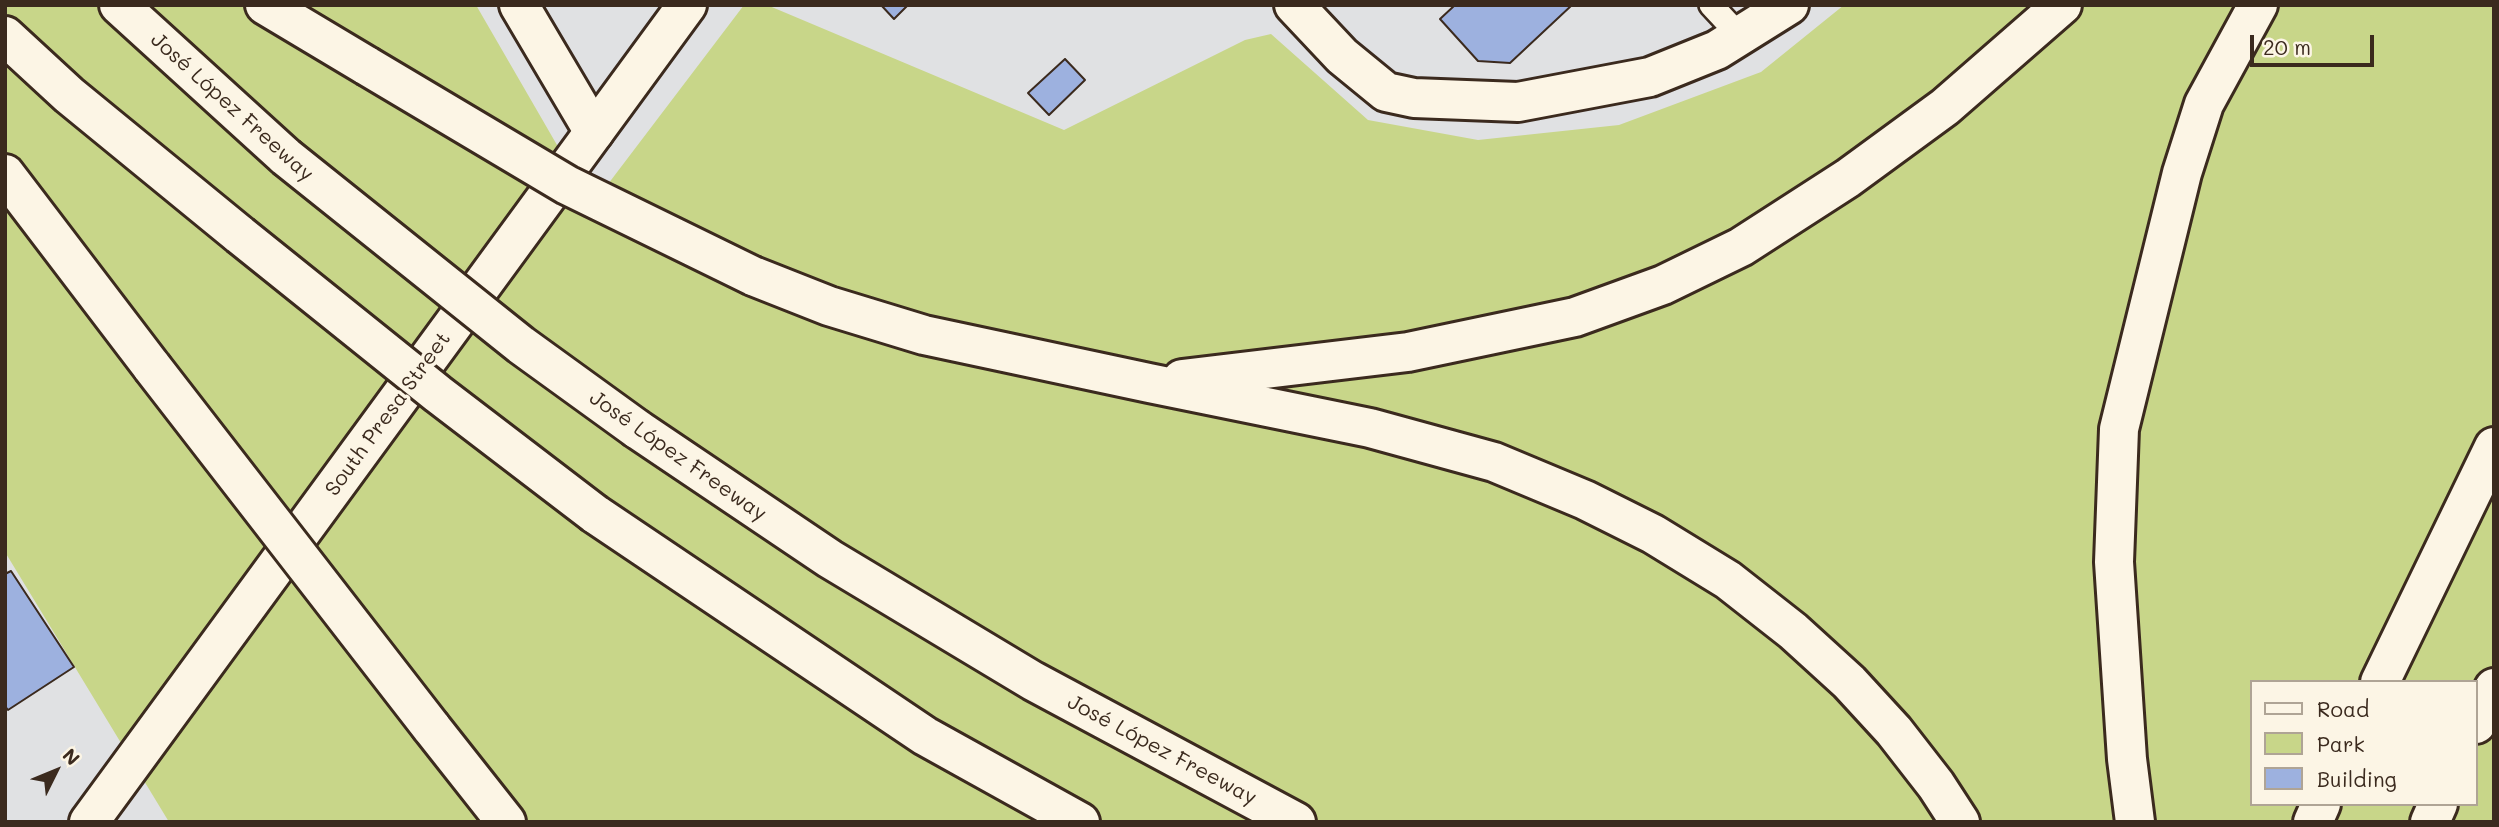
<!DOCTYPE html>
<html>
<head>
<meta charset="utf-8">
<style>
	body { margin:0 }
	#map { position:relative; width:2499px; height:827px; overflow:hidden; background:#e0e1e3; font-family:Mali,sans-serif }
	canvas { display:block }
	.frame { position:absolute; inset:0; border:7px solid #3b2a1e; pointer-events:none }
	.legend { position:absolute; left:2250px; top:680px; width:228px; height:126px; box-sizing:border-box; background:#fcf5e5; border:2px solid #afa495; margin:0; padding:9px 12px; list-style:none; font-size:21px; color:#3b2a1e }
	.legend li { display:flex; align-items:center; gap:14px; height:35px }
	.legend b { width:35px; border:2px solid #afa495 }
	.north { position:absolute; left:21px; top:736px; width:70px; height:70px; -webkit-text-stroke:5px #fcf5e5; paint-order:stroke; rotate:47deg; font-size:19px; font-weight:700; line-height:28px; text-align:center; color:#3b2a1e }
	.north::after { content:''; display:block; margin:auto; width:24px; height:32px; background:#3b2a1e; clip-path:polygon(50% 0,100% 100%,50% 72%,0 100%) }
	.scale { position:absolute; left:2250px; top:35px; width:124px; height:32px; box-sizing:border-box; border:4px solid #3b2a1e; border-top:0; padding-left:9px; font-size:21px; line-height:24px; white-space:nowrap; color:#3b2a1e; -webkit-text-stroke:5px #fcf5e5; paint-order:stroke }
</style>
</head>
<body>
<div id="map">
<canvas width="2499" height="827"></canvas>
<div class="frame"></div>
<ul class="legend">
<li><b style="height:9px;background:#fcf5e5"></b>Road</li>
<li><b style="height:19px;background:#c8d689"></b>Park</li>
<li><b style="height:19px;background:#9db1df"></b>Building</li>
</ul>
<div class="north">N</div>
<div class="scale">20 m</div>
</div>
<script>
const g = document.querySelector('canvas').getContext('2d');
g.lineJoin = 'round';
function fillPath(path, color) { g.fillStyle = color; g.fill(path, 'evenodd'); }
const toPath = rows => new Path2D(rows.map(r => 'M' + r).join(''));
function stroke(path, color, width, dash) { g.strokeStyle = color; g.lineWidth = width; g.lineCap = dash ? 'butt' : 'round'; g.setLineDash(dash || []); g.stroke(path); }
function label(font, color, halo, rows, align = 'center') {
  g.font = font + ' Mali,sans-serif'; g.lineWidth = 7; g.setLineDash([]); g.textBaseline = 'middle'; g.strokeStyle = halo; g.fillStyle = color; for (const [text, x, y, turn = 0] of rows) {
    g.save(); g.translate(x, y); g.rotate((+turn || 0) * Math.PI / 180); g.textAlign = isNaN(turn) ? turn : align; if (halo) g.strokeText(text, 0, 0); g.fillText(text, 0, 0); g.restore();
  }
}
const green = toPath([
	[5,5,476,5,557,145,602,192,744,5,767,5,1064,130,1245,40,1271,34,1368,120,1478,140,1619,125,1761,72,1844,5,2494,5,2494,822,169,822,5,552],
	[2252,682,2476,682,2476,804,2252,804]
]);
const building = toPath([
	[881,5,908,5,894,19,881,5],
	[1455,5,1572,5,1510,63,1478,61,1440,19,1455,5],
	[1065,59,1085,80,1049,115,1028,93,1065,59],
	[11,571,74,667,8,710,5,706,5,574,11,571]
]);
const lane = toPath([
	[1711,5,1739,35]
]);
const street = toPath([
	[519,5,594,132],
	[1294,5,1342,56,1386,92,1414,98,1518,102,1650,77,1717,50,1789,5]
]);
const secondary = toPath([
	[89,822,687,5]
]);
const highway = toPath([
	[119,5,286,157],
	[265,5,367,66],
	[5,36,69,95,240,235],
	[5,174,152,367],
	[753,276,829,306,924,335,1149,383,1370,428,1494,462,1585,500,1653,534,1728,580,1793,631,1849,682,1894,731,1936,785,1960,822],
	[1182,379,1408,352,1575,317,1663,285,1741,247,1848,178,1945,107,2062,5],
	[637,429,830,559,1033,681,1296,822],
	[595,514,925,736,1080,822],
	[2380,682,2494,447],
	[2476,724,2494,688],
	[431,727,506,822],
	[2135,822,2127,759,2114,562,2119,429,2182,173,2204,104,2258,5],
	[2313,822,2321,804],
	[2430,822,2438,804]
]);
const highwayBridge = toPath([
	[367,66,567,185,753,276],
	[286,157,521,345,637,429],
	[240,235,438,394,595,514],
	[152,367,431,727]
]);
const streetNames = [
	["José López Freeway",232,107,42],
	["South Presa Street",388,414,-54],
	["José López Freeway",678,456,35],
	["José López Freeway",1162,750,28]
];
fillPath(green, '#c8d689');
fillPath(building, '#9db1df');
stroke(building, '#3b2a1e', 2);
stroke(lane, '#3b2a1e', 28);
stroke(street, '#3b2a1e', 44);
stroke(secondary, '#3b2a1e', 44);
stroke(highway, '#3b2a1e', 44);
stroke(lane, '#fcf5e5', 23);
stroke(street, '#fcf5e5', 38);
stroke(secondary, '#fcf5e5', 38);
stroke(highway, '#fcf5e5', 38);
stroke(highwayBridge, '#3b2a1e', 44, []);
stroke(highwayBridge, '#fcf5e5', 38);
label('21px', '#3b2a1e', '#fcf5e5', streetNames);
</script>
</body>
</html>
